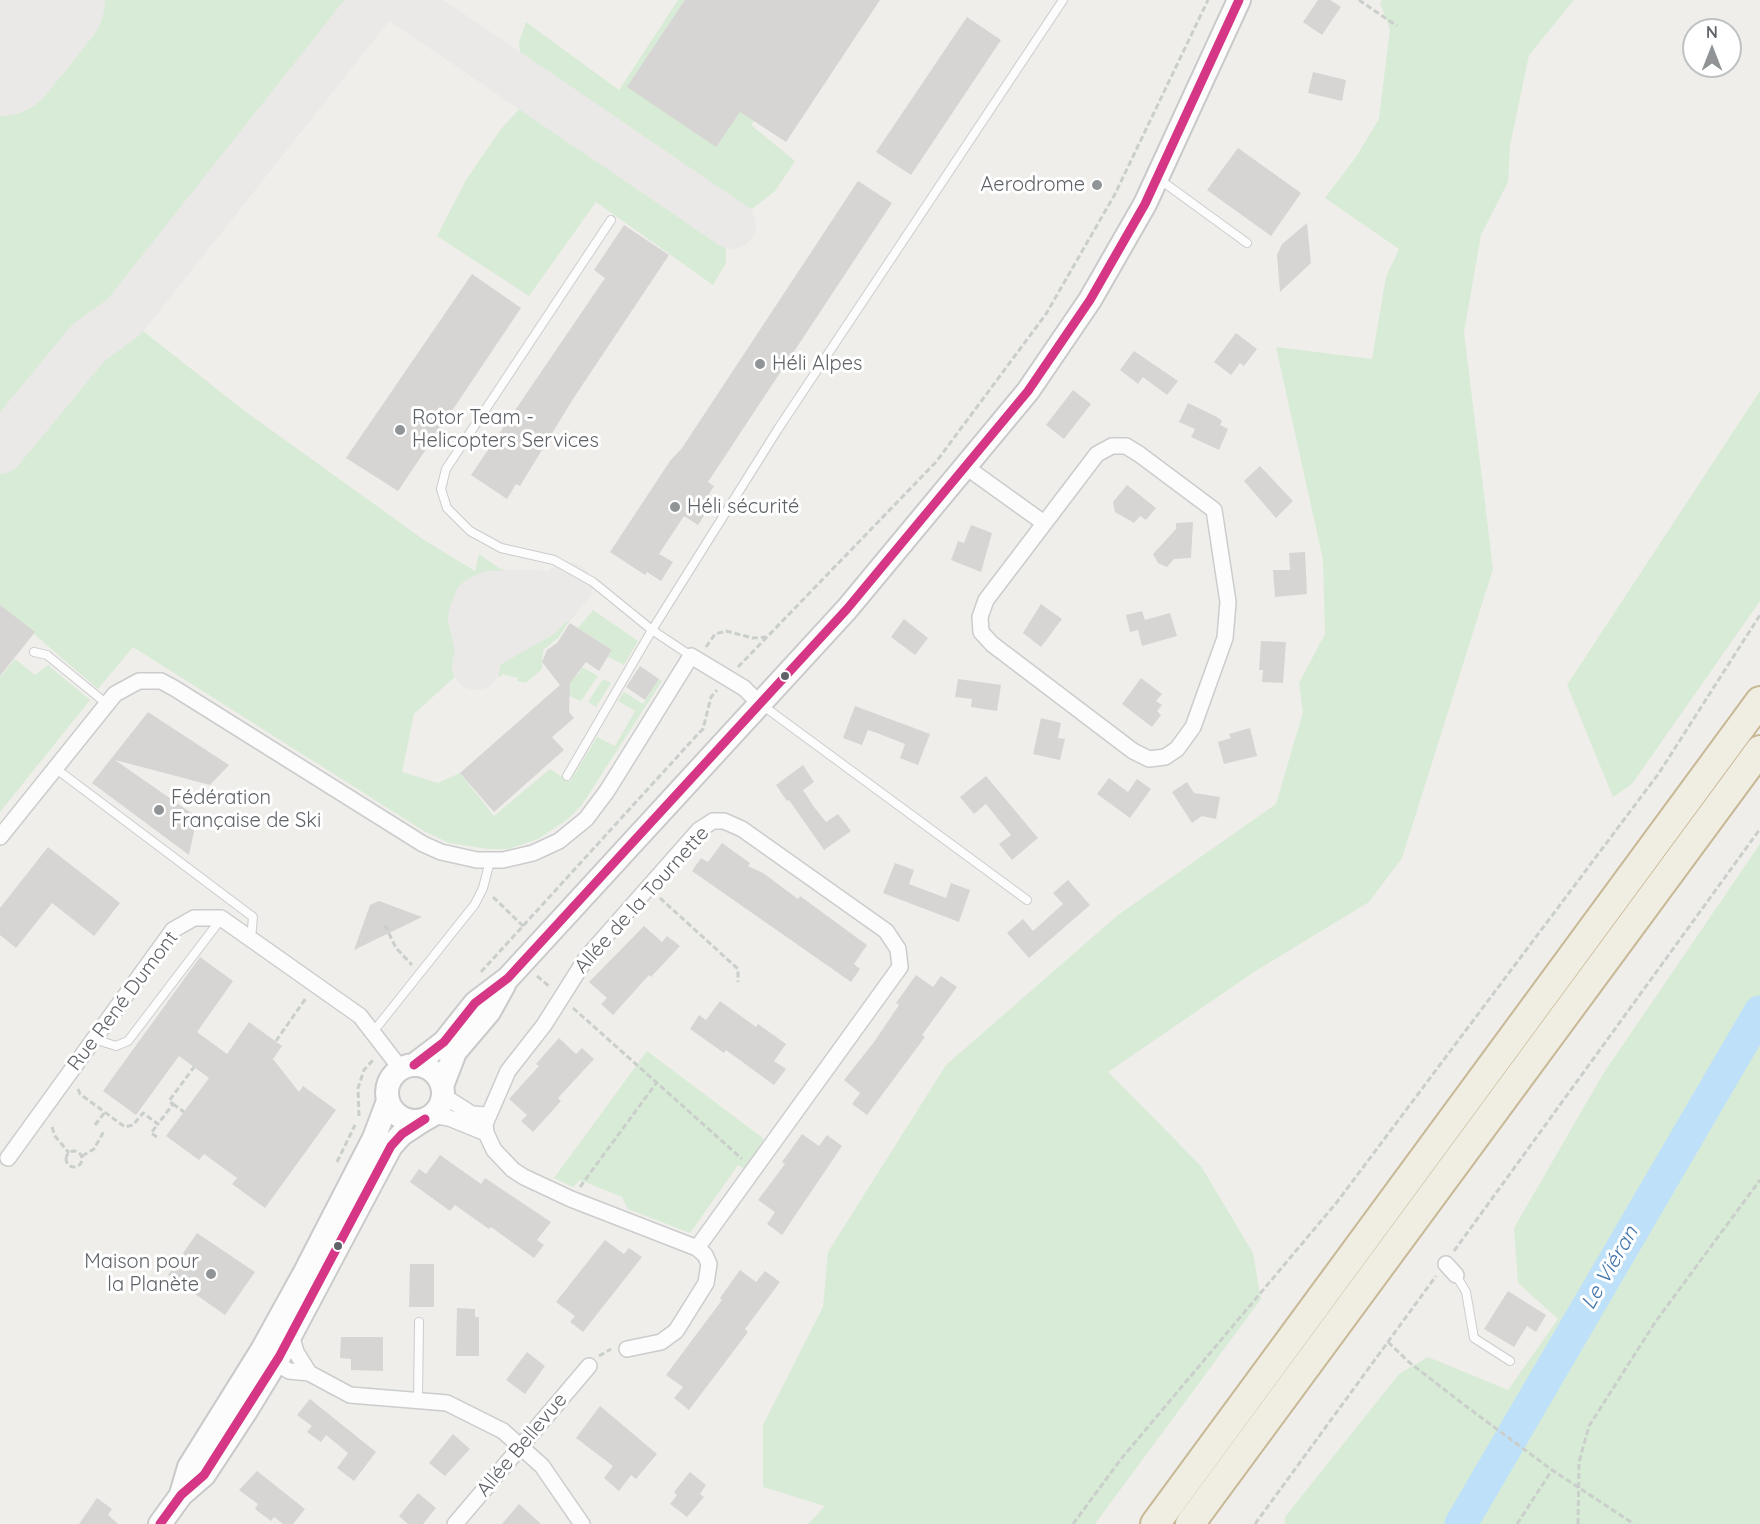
<!DOCTYPE html>
<html>
<head>
<meta charset="utf-8">
<style>
	body { margin:0 }
	#map { position:relative; width:1760px; height:1524px; overflow:hidden; background:#efeeea; font-family:Quicksand,sans-serif }
	canvas { display:block }
	.north { position:absolute; left:1682px; top:18px; width:60px; height:60px; box-sizing:border-box; background:#fff; border:2px solid #bfc1c3; border-radius:50%; rotate:0deg; font-size:16px; font-weight:700; line-height:24px; text-align:center; color:#5f6368 }
	.north::after { content:''; display:block; margin:auto; width:21px; height:27px; background:#919496; clip-path:polygon(50% 0,100% 100%,50% 72%,0 100%) }
</style>
</head>
<body>
<div id="map">
<canvas width="1760" height="1524"></canvas>
<div class="north">N</div>
</div>
<script>
const g = document.querySelector('canvas').getContext('2d');
g.lineJoin = 'round';
function fillPath(path, color) { g.fillStyle = color; g.fill(path, 'evenodd'); }
const toPath = rows => new Path2D(rows.map(r => 'M' + r).join(''));
function stroke(path, color, width, dash) { g.strokeStyle = color; g.lineWidth = width; g.lineCap = dash ? 'butt' : 'round'; g.setLineDash(dash || []); g.stroke(path); }
function label(font, color, halo, rows, align = 'center') {
  g.font = font + ' Quicksand,sans-serif'; g.lineWidth = 6; g.setLineDash([]); g.textBaseline = 'middle'; g.strokeStyle = halo; g.fillStyle = color; for (const [text, x, y, turn = 0] of rows) {
    g.save(); g.translate(x, y); g.rotate((+turn || 0) * Math.PI / 180); g.textAlign = isNaN(turn) ? turn : align; if (halo) g.strokeText(text, 0, 0); g.fillText(text, 0, 0); g.restore();
  }
}
const green = toPath([
	[0,0,350,0,246,133,117,311,95,324,74,343,0,436],
	[678,0,835,0,751,125,795,161,775,191,752,209,725,205,528,73,520,56,519,42,526,22,619,90],
	[1382,0,1574,0,1529,55,1510,146,1508,182,1481,235,1464,332,1493,569,1402,858,1369,902,1257,970,1108,1072,1201,1166,1253,1253,1261,1299,1095,1524,808,1524,825,1506,763,1487,763,1425,823,1307,828,1252,946,1065,1118,915,1276,804,1303,712,1299,683,1325,634,1323,560,1276,347,1372,359,1386,277,1399,249,1325,198,1356,157,1379,119,1390,29,1380,3],
	[522,106,719,236,726,247,726,263,713,285,596,202,529,296,437,236,466,180,501,129],
	[133,323,242,409,424,540,475,571,479,554,499,568,522,576,554,582,548,586,533,587,486,586,474,592,465,603,462,616,470,663,414,714,402,772,438,783,460,773,494,816,550,769,570,782,597,737,615,746,635,711,618,701,624,692,643,704,659,679,662,681,581,806,568,819,538,839,508,849,489,849,449,843,424,831,133,647,98,689,0,605,0,467,94,350],
	[1760,391,1760,601,1632,784,1613,797,1567,685],
	[527,600,534,603,532,611,519,616,511,607,489,614,494,629,491,632,484,624,485,612,495,604],
	[572,601,583,601,558,638,543,650,542,669,526,683,517,681,518,678,502,674,501,677,484,670,483,661],
	[593,610,638,641,624,665,608,657,612,650,578,628],
	[15,659,35,675,48,665,90,700,0,812,0,677],
	[582,667,598,676,581,701,569,696,570,681,579,673],
	[603,679,611,683,596,707,588,702],
	[1760,844,1760,1524,1285,1524,1285,1517,1399,1374,1428,1357,1508,1390,1558,1319,1518,1283,1514,1228,1603,1074],
	[647,1051,764,1139,745,1170,738,1165,690,1233,628,1209,622,1197,580,1180,573,1187,554,1178]
]);
const river = toPath([
	[1461,1524,1760,1012]
]);
const taxiway = toPath([
	[401,0,732,225],
	[0,450,88,343,124,317,375,0],
	[479,649,539,615,568,586],
	[476,666,479,649,472,617,478,601,489,595,520,594,538,594,556,601]
]);
const runway = toPath([
	[0,55,44,0]
]);
const building = toPath([
	[685,0,880,0,786,142,740,112,716,147,627,87],
	[1318,0,1330,0,1341,7,1322,35,1303,22],
	[967,17,1001,40,911,175,876,152],
	[1313,72,1346,80,1342,101,1308,93],
	[1238,148,1301,193,1271,236,1207,190],
	[858,181,892,203,708,482,714,486,709,494,715,498,698,525,684,516,659,554,673,562,661,581,647,572,645,575,610,552,670,461,682,448],
	[1307,223,1311,263,1280,292,1277,255,1282,244],
	[624,225,669,255,573,399,520,486,516,484,507,499,471,475,605,278,594,270],
	[472,274,521,308,398,491,346,458],
	[1236,333,1257,349,1244,366,1240,363,1231,375,1214,362],
	[1134,351,1178,381,1167,395,1143,377,1138,384,1120,370],
	[1073,390,1091,404,1064,439,1046,425],
	[1188,403,1217,417,1222,421,1220,425,1228,429,1219,450,1191,437,1195,429,1179,422],
	[1260,466,1293,501,1276,518,1244,481],
	[1127,485,1156,508,1146,520,1140,516,1134,523,1115,512,1113,502],
	[1193,522,1191,558,1174,559,1167,567,1158,563,1153,554,1176,529,1176,523],
	[971,525,992,533,981,572,951,560,958,541,964,543],
	[1305,552,1307,594,1275,597,1273,570,1290,570,1289,553],
	[1041,604,1062,619,1041,647,1023,633],
	[0,605,35,632,0,676],
	[1142,611,1145,620,1170,613,1177,636,1142,646,1138,630,1130,632,1126,615],
	[904,619,928,638,915,655,891,637],
	[570,623,612,650,599,671,586,662,570,683,569,712,574,718,552,737,564,750,494,812,460,773,560,685,542,662,547,650,557,643],
	[1261,641,1286,642,1283,683,1262,682,1263,670,1259,670],
	[640,666,659,679,645,700,626,687],
	[1141,678,1162,694,1156,701,1162,705,1157,711,1161,715,1152,727,1122,704],
	[958,679,1001,685,997,711,971,707,972,699,955,697],
	[855,706,930,734,918,765,900,758,905,744,877,733,868,730,862,745,843,738],
	[148,712,229,765,210,785,115,760,197,817,189,855,92,783],
	[1041,718,1061,723,1058,738,1065,739,1060,760,1033,754],
	[1250,728,1257,756,1224,764,1218,742,1231,738,1229,734],
	[803,765,814,782,803,790,814,807,826,822,838,814,851,831,824,850,789,800,787,801,776,785],
	[986,776,1038,838,1012,860,999,844,1011,835,986,804,974,814,960,797],
	[1109,778,1128,792,1137,779,1151,789,1130,818,1097,794],
	[1187,782,1194,793,1220,797,1216,819,1202,816,1192,823,1172,792],
	[722,843,750,863,748,866,763,873,798,899,800,896,867,945,854,964,860,969,851,982,692,871,701,858,708,862],
	[48,847,120,903,94,936,52,903,16,948,0,935,0,908],
	[895,863,914,870,909,884,946,898,951,883,970,890,959,922,883,893],
	[1068,880,1090,905,1029,958,1007,933,1023,919,1033,931,1063,904,1053,893],
	[379,901,422,917,354,950,370,905],
	[644,926,662,942,667,936,680,946,651,977,649,975,613,1015,601,1004,607,998,589,982],
	[200,957,233,981,197,1032,227,1054,249,1022,282,1046,273,1059,299,1092,303,1086,336,1110,265,1208,232,1184,237,1178,204,1154,199,1160,166,1136,209,1078,179,1056,136,1115,103,1091],
	[916,975,933,987,941,976,957,987,922,1035,925,1037,867,1115,852,1104,860,1093,844,1080,874,1042,899,1005,896,1003],
	[720,1001,756,1027,758,1024,786,1044,774,1061,786,1069,774,1085,726,1050,724,1053,690,1029,699,1015,706,1020],
	[559,1038,576,1054,582,1048,594,1059,558,1098,561,1101,533,1132,521,1121,527,1115,509,1099,539,1066,536,1064],
	[802,1134,819,1146,827,1135,842,1146,782,1235,767,1224,775,1212,758,1200,785,1164,782,1162],
	[440,1155,481,1184,485,1178,551,1222,537,1240,544,1245,534,1258,491,1227,489,1229,455,1205,450,1211,410,1182,419,1169,426,1174],
	[197,1233,255,1272,225,1315,168,1275],
	[605,1240,624,1254,629,1248,642,1257,583,1332,570,1322,575,1316,556,1302],
	[410,1264,434,1264,434,1307,409,1307],
	[740,1270,756,1282,765,1271,780,1282,745,1329,748,1332,689,1410,674,1398,683,1387,666,1375,722,1300,720,1298],
	[1508,1291,1546,1315,1536,1332,1527,1326,1514,1347,1484,1329],
	[457,1308,475,1309,475,1317,479,1317,479,1356,456,1356],
	[341,1337,383,1337,383,1371,351,1370,351,1359,340,1358],
	[527,1352,545,1366,525,1394,506,1380],
	[310,1399,376,1452,354,1481,337,1468,348,1453,326,1435,321,1442,307,1432,312,1426,297,1415],
	[600,1406,657,1454,636,1479,631,1475,619,1491,604,1478,613,1466,576,1438],
	[453,1434,470,1449,445,1476,429,1463],
	[257,1471,305,1509,293,1524,283,1524,274,1517,271,1521,255,1509,258,1504,239,1490],
	[690,1472,706,1485,700,1494,704,1497,687,1517,670,1504,677,1495,674,1492],
	[418,1493,436,1508,423,1524,408,1524,399,1516],
	[97,1498,112,1509,108,1515,118,1524,79,1524],
	[519,1504,541,1524,502,1524]
]);
const path = toPath([
	[1359,0,1397,26],
	[706,647,715,634,726,631,753,638,766,637],
	[738,667,936,462,1046,314,1115,194,1208,0],
	[493,897,524,927],
	[660,898,738,969,738,982],
	[385,925,396,948,412,965],
	[481,972,698,734,703,729,711,697,717,690],
	[537,976,550,987],
	[573,1008,742,1159],
	[276,1041,306,998],
	[78,1089,80,1094,125,1127,133,1125,143,1113,158,1124,173,1104,169,1101,194,1067],
	[173,1104,184,1112],
	[359,1116,358,1088,364,1070,374,1059],
	[95,1125,105,1112],
	[52,1127,55,1136,69,1153],
	[157,1137,151,1133,158,1124],
	'66 1159a8 8 0 1 1 16 0a8 8 0 1 1-16 0Z',
	[82,1156,94,1149,104,1131],
	[337,1162,355,1125],
	[580,1187,657,1082],
	[1454,1251,1760,829],
	[1388,1342,1410,1363,1467,1407,1552,1470,1634,1524],
	[599,1356,611,1349],
	[1073,1524,1121,1459,1337,1202,1659,773,1760,615],
	[1255,1524,1436,1276],
	[1517,1524,1552,1470],
	[1578,1524,1579,1462,1589,1426,1656,1321,1760,1180]
]);
const service = toPath([
	[1159,179,1247,243],
	[611,220,446,469,441,489,447,508,470,531,501,548,554,560,593,582,652,630,691,656],
	[34,652,47,655,107,704],
	[762,705,1027,900],
	[55,768,253,917,251,939],
	[567,776,652,630,778,429,1063,0],
	[373,1032,475,904,483,888,490,861],
	[94,1039,116,1046,128,1041,221,919],
	[1456,1275,1466,1292,1474,1338,1510,1361],
	[418,1400,419,1322]
]);
const minor = toPath([
	[1112,446,1126,446,1139,454,1214,510,1228,602,1225,638,1193,727,1177,749,1165,757,1149,759,1133,751,992,644,981,632,980,617,986,600,1097,454,1112,446],
	[966,467,1044,523],
	[0,837,115,694,139,681,161,681,174,688,423,844,441,852,477,860,503,860,533,853,559,841,586,819,607,791,691,656,744,688,760,704],
	[442,1095,472,1114,487,1115],
	[430,1115,449,1118,486,1133],
	[8,1158,173,930,194,918,221,918,360,1016,401,1069],
	[1446,1264,1456,1275],
	[291,1334,296,1352,309,1373,350,1395,447,1403,503,1431,542,1466,582,1524],
	[627,1349,661,1342,676,1331,706,1283,709,1264,705,1255,697,1248,571,1199,524,1177,513,1170,494,1150,486,1133,485,1124,508,1071,544,1025,587,957,699,830,713,821,724,821,742,829,886,931,898,949,900,967,697,1248],
	[275,1362,289,1371,309,1373],
	[455,1524,589,1366]
]);
const secondary = toPath([
	[414,1065,444,1042,475,1003,508,978,847,609,1028,391,1090,300,1145,204,1239,0],
	'387 1093a28 28 0 1 1 56 0a28 28 0 1 1-56 0Z',
	[442,1086,455,1052,489,1012,504,985],
	[181,1494,189,1467,262,1350,305,1272,374,1138,388,1101],
	[160,1524,181,1495,204,1475,246,1411,279,1357,391,1146,402,1134,425,1119]
]);
const motorway = toPath([
	[1155,1524,1760,701],
	[1190,1524,1760,750]
]);
const bus1 = toPath([
	[414,1065,444,1042,475,1003,508,978,847,609,1028,391,1090,300,1145,204,1239,0],
	[160,1524,181,1495,204,1475,279,1357,391,1146,402,1134,425,1119]
]);
const markers = [
	[1097,185,6,"#919496"],
	[760,364,6,"#919496"],
	[400,430,6,"#919496"],
	[675,507,6,"#919496"],
	[785,676,5,"#5f6368"],
	[159,810,6,"#919496"],
	[338,1246,5,"#5f6368"],
	[211,1274,6,"#919496"]
];
const poiNames = [
	["Aerodrome",1085,185,"right"],
	["Héli Alpes",772,364],
	["Rotor Team -",412,418],
	["Helicopters Services",412,441],
	["Héli sécurité",687,507],
	["Fédération",171,798],
	["Française de Ski",171,821],
	["Maison pour",199,1262,"right"],
	["la Planète",199,1285,"right"]
];
const streetNames = [
	["Allée de la Tournette",642,900,-48],
	["Rue René Dumont",123,1001,-53],
	["Allée Bellevue",522,1445,-50]
];
const waterNames = [
	["Le Viéran",1610,1268,-60]
];
fillPath(green, '#d8ebd6');
stroke(river, '#bfe0f9', 33);
stroke(taxiway, '#eae9e7', 48);
stroke(runway, '#eae9e7', 122);
fillPath(building, '#d6d5d3');
stroke(service, '#cbcccc', 10);
stroke(minor, '#cbcccc', 18);
stroke(secondary, '#cacacb', 26);
stroke(motorway, '#c8b996', 32);
stroke(path, '#cacfcc', 3, [6, 3]);
stroke(service, '#fdfcfc', 8);
stroke(minor, '#fdfcfc', 15);
stroke(secondary, '#fdfcfc', 22);
stroke(motorway, '#f0ede3', 28);
stroke(bus1, '#d53685', 9);
for (const [x, y, r, color] of markers) { const dot = new Path2D(); dot.arc(x, y, r, 0, 2 * Math.PI); g.fillStyle = color; g.fill(dot); stroke(dot, '#fff', 2); }
label('20px', '#5f6368', '#fff', poiNames, 'left');
label('20px', '#5f6368', '#fff', streetNames);
label('italic 21px', '#4174aa', '#fff', waterNames);
</script>
</body>
</html>
